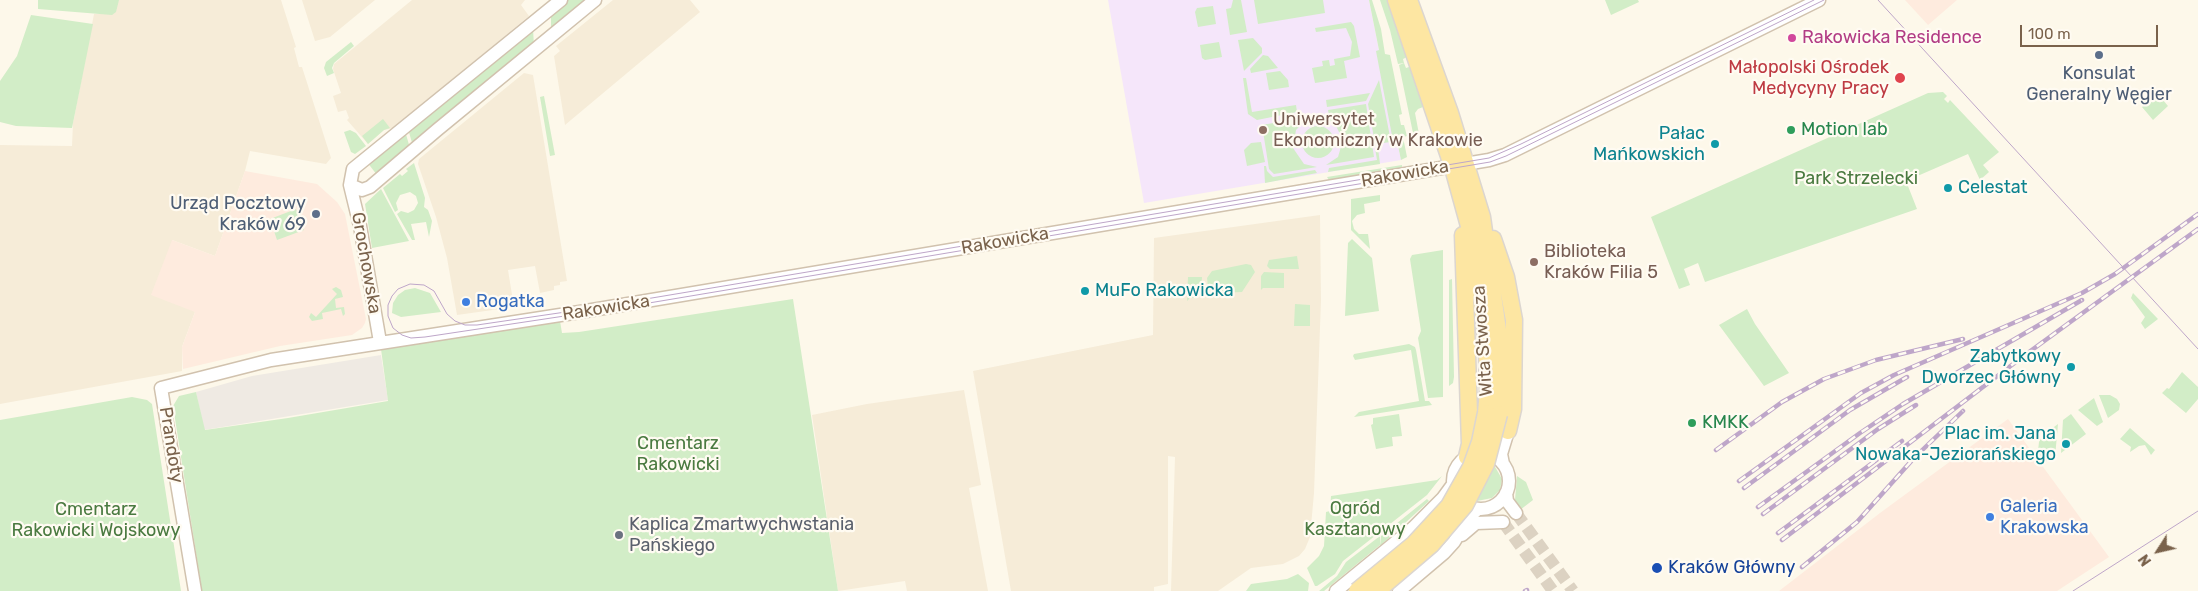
<!DOCTYPE html>
<html>
<head>
<meta charset="utf-8">
<style>
	body { margin:0 }
	#map { position:relative; width:2198px; height:591px; overflow:hidden; background:#fdf8ea; font-family:Rubik,sans-serif }
	canvas { display:block }
	.north { position:absolute; left:2133px; top:526px; width:50px; height:50px; -webkit-text-stroke:4px #fffbf2; paint-order:stroke; rotate:235deg; font-size:14px; font-weight:700; line-height:20px; text-align:center; color:#7a624b }
	.north::after { content:''; display:block; margin:auto; width:18px; height:22px; background:#7a624b; clip-path:polygon(50% 0,100% 100%,50% 72%,0 100%) }
	.scale { position:absolute; left:2020px; top:25px; width:138px; height:22px; box-sizing:border-box; border:2px solid #7a624b; border-top:0; padding-left:6px; font-size:15px; line-height:18px; white-space:nowrap; color:#7a624b; -webkit-text-stroke:4px #fffbf2; paint-order:stroke }
</style>
</head>
<body>
<div id="map">
<canvas width="2198" height="591"></canvas>
<div class="north">N</div>
<div class="scale">100 m</div>
</div>
<script>
const g = document.querySelector('canvas').getContext('2d');
g.lineJoin = 'round';
function fillPath(path, color) { g.fillStyle = color; g.fill(path, 'evenodd'); }
const toPath = rows => new Path2D(rows.map(r => 'M' + r).join(''));
function stroke(path, color, width, dash) { g.strokeStyle = color; g.lineWidth = width; g.lineCap = dash ? 'butt' : 'round'; g.setLineDash(dash || []); g.stroke(path); }
function label(font, color, halo, rows, align = 'center') {
  g.font = font + ' Rubik,sans-serif'; g.lineWidth = 4.5; g.setLineDash([]); g.textBaseline = 'middle'; g.strokeStyle = halo; g.fillStyle = color; for (const [text, x, y, turn = 0] of rows) {
    g.save(); g.translate(x, y); g.rotate((+turn || 0) * Math.PI / 180); g.textAlign = isNaN(turn) ? turn : align; if (halo) g.strokeText(text, 0, 0); g.fillText(text, 0, 0); g.restore();
  }
}
const residential = toPath([
	[117,0,281,0,296,47,294,48,299,67,302,67,331,158,326,164,250,151,245,171,215,256,172,240,195,312,182,347,182,371,0,404,0,145,72,146,73,123,94,14,113,14],
	[302,0,375,0,330,37,315,41],
	[412,0,525,0,521,5,529,16,393,128,384,130,368,144,347,120,349,118,346,110,338,112,333,96,341,93,333,69,334,64],
	[613,0,690,0,700,12,565,125,554,56,560,51,556,46],
	[524,73,533,75,567,281,560,282,560,285,554,286,554,290,540,293,535,266,508,270,514,307,457,315,447,258,436,217,418,164,419,159],
	[1320,215,1321,300,1314,493,1310,537,1305,549,1299,556,1283,564,1251,568,1218,591,1171,591,1175,457,1168,456,1168,584,1154,587,1154,591,1011,591,973,371,1153,335,1154,238],
	[964,390,981,485,969,488,988,591,907,591,905,581,838,591,812,415,867,404]
]);
const commercial = toPath([
	[1905,0,1957,0,1928,25],
	[245,171,317,184,337,202,345,214,366,319,365,323,362,328,352,335,280,346,183,369,182,347,195,312,151,295,172,240,215,256],
	[2008,419,2109,557,2057,591,1779,591,1880,513]
]);
const industrial = toPath([
	[381,355,388,400,204,430,196,392,252,376]
]);
const education = toPath([
	[1108,0,1369,0,1401,160,1144,203]
]);
const green = toPath([
	[38,0,119,0,116,12,112,15,38,9],
	[565,0,591,0,551,30,551,12],
	[1233,0,1241,0,1247,32,1230,35,1226,9,1231,8],
	[1254,0,1323,0,1325,13,1258,24],
	[1369,0,1372,0,1381,29,1385,54,1390,55,1402,114,1399,115,1401,125,1404,125,1407,136,1403,137,1407,157,1401,160,1397,141,1393,141,1376,51,1379,50],
	[1380,0,1390,0,1423,107,1418,109,1415,113,1419,134,1413,133,1399,65,1404,63,1406,68,1409,67,1409,61,1407,57,1403,59,1404,63,1398,64,1390,30],
	[1605,0,1638,0,1639,2,1611,15],
	[1213,6,1216,24,1198,27,1195,12,1197,8],
	[31,15,93,24,72,128,16,126,0,122,0,81,17,56],
	[1351,22,1354,26,1360,57,1344,61,1347,78,1315,83,1312,68,1323,66,1322,61,1329,60,1330,66,1335,65,1334,59,1350,56,1352,42,1346,28,1316,32,1315,28],
	[533,28,534,47,413,146,408,129],
	[1253,38,1262,48,1262,53,1244,71,1238,40],
	[351,42,354,46,334,63,332,68,334,73,327,76,324,68,326,62],
	[1219,42,1222,57,1205,60,1202,58,1200,45],
	[1263,55,1268,56,1278,68,1251,73,1250,69],
	[1280,71,1288,80,1289,87,1269,90,1266,73],
	[1243,78,1246,78,1252,112,1296,105,1297,112,1257,120,1248,114],
	[1379,80,1391,142,1375,144,1368,104],
	[1943,92,1947,96,1944,99,1948,103,1950,100,1999,152,1983,165,1989,172,1980,180,1968,154,1906,181,1917,209,1705,282,1698,263,1684,269,1690,285,1679,289,1651,217,1928,93],
	[1370,93,1366,101,1327,107,1326,100],
	[2157,93,2168,106,2153,120,2142,107],
	[544,96,555,155,550,156,540,97],
	[1366,104,1374,157,1326,165,1338,157,1343,140,1335,124,1330,121,1328,110],
	[383,119,390,128,384,130,368,144,362,136],
	[1296,119,1299,120,1300,126,1296,130,1293,148,1304,164,1317,167,1274,174,1269,169,1262,125],
	'1302 142a16 16 0 1 1 32 0a16 16 0 1 1-32 0Z',
	[350,130,356,133,366,146,355,154,351,152,344,132],
	[405,131,410,148,377,175,367,162],
	[1261,142,1265,162,1247,166,1244,150,1251,143],
	[1375,148,1378,148,1380,164,1328,172,1329,168,1377,160],
	[414,163,425,198,424,207,428,210,432,221,429,237,426,222,411,224,415,240,412,240,397,214,401,211,408,213,414,210,418,203,416,196,410,192,400,195,396,203,398,210,395,212,383,188,400,174,402,176,408,171,406,169],
	[1402,165,1402,168,1329,180,1327,177],
	[1264,166,1266,166,1267,171,1273,177,1315,170,1317,173,1265,183],
	[381,189,409,241,372,248,365,204],
	[1380,195,1380,201,1364,204,1365,213,1357,215,1352,221,1354,229,1359,234,1368,234,1370,249,1351,230,1351,199],
	[296,209,304,230,277,240,270,219],
	[1352,239,1372,258,1379,311,1345,316,1348,243],
	[1443,250,1443,397,1428,398,1418,338,1421,331,1410,259,1412,255],
	[1297,256,1299,269,1270,269,1267,266,1269,260],
	[1246,264,1251,265,1255,272,1242,292,1218,293,1212,291,1208,287,1207,278,1212,271],
	[1264,272,1284,273,1284,288,1263,288,1261,290,1261,276],
	[1188,277,1202,277,1201,292,1196,293,1195,298,1190,298,1187,301],
	[1452,279,1454,377,1453,383,1449,386,1449,280],
	[336,287,341,290,343,297,335,299,336,308,344,307,345,314,343,316,341,309,322,313,323,319,312,321,309,317,311,313,316,317,337,294,332,289],
	[415,288,430,293,441,312,401,317,392,313,393,303,398,295,405,290],
	[2133,293,2158,319,2145,329,2141,323,2145,317,2131,298],
	[793,299,838,591,202,591,173,406,179,396,196,392,205,430,288,418,388,401,381,349,560,321,562,333,579,332],
	[1295,304,1310,305,1310,326,1294,326],
	[1747,309,1755,324,1789,373,1764,386,1719,325],
	[1409,344,1415,347,1416,350,1425,401,1429,401,1432,405,1354,417,1359,412,1419,401,1411,350,1355,360,1353,356,1354,354],
	[2182,372,2198,387,2198,399,2186,413,2162,393,2167,388,2169,389],
	[2099,395,2110,395,2117,399,2120,404,2119,410,2108,418],
	[132,397,147,400,152,404,181,591,0,591,0,420],
	[2094,398,2103,422,2097,426,2078,410],
	[1399,414,1402,436,1392,437,1393,446,1376,449,1371,425,1373,424,1373,418],
	[2071,414,2086,434,2061,453,2063,420],
	[2058,424,2055,457,2045,462,2041,458,2038,451,2039,442,2042,436],
	[2130,428,2155,450,2151,455,2145,445,2139,446,2130,452,2131,447,2120,439],
	[1494,465,1502,479,1500,490,1492,498,1477,501],
	[1442,476,1427,495,1343,561,1335,574,1317,586,1315,586,1307,568,1319,556,1324,546,1326,512,1330,511,1331,496,1437,480],
	[1517,476,1526,482,1533,500,1520,510,1515,500],
	[1427,499,1429,501,1380,546,1381,536],
	[1380,536,1380,545,1324,591,1319,591,1337,576,1346,562],
	[1298,574,1309,583,1308,591,1246,591,1251,584,1287,579]
]);
const minorTunnel = toPath([
	[1516,513,1573,591],
	[1503,522,1553,591]
]);
const minor = toPath([
	[350,185,362,190,370,187,437,130,595,0],
	[380,342,360,226,350,185,353,169,561,0],
	'1453 481a28 28 0 1 1 56 0a28 28 0 1 1-56 0Z',
	[1503,464,1501,454,1508,431],
	[1506,493,1507,501,1516,513],
	[1462,535,1476,523,1503,522],
	[195,591,161,388,271,360,586,311,1489,160,1505,155,1819,0],
	[1336,591,1413,528,1443,498,1454,483],
	[1399,591,1444,553,1454,542,1469,517,1478,509]
]);
const major = toPath([
	[1396,0,1453,168,1472,237,1480,283,1487,348,1488,391,1486,413],
	[1409,0,1450,113,1482,217,1498,330,1500,376,1499,414],
	[1463,235,1470,444,1467,457],
	[1493,239,1506,277,1514,320,1513,409,1508,431]
]);
const tram = toPath([
	[1814,0,1521,144,1489,158,586,309,477,325,465,325,455,321,447,314,434,291,424,285,410,284,398,289,392,296,388,305,388,316,393,328,402,335,411,338,425,337,631,306,1490,162,1506,156,1824,0],
	[1878,0,2198,349],
	[2073,591,2198,511]
]);
const rail = toPath([
	[1716,450,1782,402,1824,379,1876,360,1963,339],
	[1739,481,1861,393,1894,375,2082,293,2115,274,2198,214],
	[1744,488,1850,410,1907,377],
	[1758,507,1860,433,1903,404,2082,300],
	[1763,514,1878,429,1916,405],
	[1778,533,1902,441],
	[1782,540,2025,355,2198,229],
	[1802,567,1857,522,1914,458,1963,411],
	[1525,591,1527,590]
]);
const majorBridge = toPath([
	[1357,591,1414,544,1449,506,1471,467,1480,442,1486,413],
	[1377,591,1431,545,1465,505,1486,464,1499,414]
]);
const markers = [
	[1792,38,5,"#d1479c"],
	[2099,55,5,"#5c6f8a"],
	[1900,78,6,"#e0444e"],
	[1263,130,5,"#8d6e63"],
	[1791,130,5,"#2e9e5b"],
	[1715,144,5,"#0f9aa8"],
	[1948,188,5,"#0f9aa8"],
	[316,214,5,"#5c6f8a"],
	[1534,262,5,"#8d6e63"],
	[1085,291,5,"#0f9aa8"],
	[466,302,5,"#3f7fe0"],
	[2071,367,5,"#0f9aa8"],
	[1692,423,5,"#2e9e5b"],
	[2066,444,5,"#0f9aa8"],
	[1990,517,5,"#3f7fe0"],
	[619,535,5,"#6b7280"],
	[1657,568,6,"#1a4fb4"]
];
const hotelNames = [
	["Rakowicka Residence",1802,38]
];
const healthNames = [
	["Małopolski Ośrodek",1889,68],
	["Medycyny Pracy",1889,89]
];
const serviceNames = [
	["Konsulat",2099,74],
	["Generalny Węgier",2099,95],
	["Urząd Pocztowy",306,204,"right"],
	["Kraków 69",306,225,"right"]
];
const educationNames = [
	["Uniwersytet",1273,120],
	["Ekonomiczny w Krakowie",1273,141],
	["Biblioteka",1544,252],
	["Kraków Filia 5",1544,273]
];
const leisureNames = [
	["Motion lab",1801,130],
	["KMKK",1702,423]
];
const cultureNames = [
	["Pałac",1705,134],
	["Mańkowskich",1705,155],
	["Celestat",1958,188,"left"],
	["MuFo Rakowicka",1095,291,"left"],
	["Zabytkowy",2061,357],
	["Dworzec Główny",2061,378],
	["Plac im. Jana",2056,434],
	["Nowaka-Jeziorańskiego",2056,455]
];
const streetNames = [
	["Rakowicka",1405,174,-10],
	["Rakowicka",1005,241,-10],
	["Grochowska",366,263,80],
	["Rakowicka",606,308,-9],
	["Wita Stwosza",1483,341,-94],
	["Prandoty",171,445,81]
];
const parkNames = [
	["Park Strzelecki",1856,179],
	["Cmentarz",678,444],
	["Rakowicki",678,465],
	["Ogród",1355,509],
	["Kasztanowy",1355,530],
	["Cmentarz",96,510],
	["Rakowicki Wojskowy",96,531]
];
const shopNames = [
	["Rogatka",476,302],
	["Galeria",2000,507],
	["Krakowska",2000,528]
];
const worshipNames = [
	["Kaplica Zmartwychwstania",629,525],
	["Pańskiego",629,546]
];
const transitNames = [
	["Kraków Główny",1668,568]
];
fillPath(residential, '#f6ecd8');
fillPath(commercial, '#feebde');
fillPath(industrial, '#efeae3');
fillPath(education, '#f5e6fa');
fillPath(green, '#d2edc7');
stroke(minorTunnel, '#dcd2c2', 12, [12, 6]);
stroke(minor, '#d1c2ae', 15);
stroke(major, '#dcd6d0', 19);
stroke(minor, '#fff', 12);
stroke(major, '#fde6a2', 16);
stroke(tram, '#bea6c9', 1);
stroke(rail, '#bea6c9', 4.5);
stroke(rail, '#fffbf2', 2.5, [8]);
stroke(majorBridge, '#dcd6d0', 19, []);
stroke(majorBridge, '#fde6a2', 16);
for (const [x, y, r, color] of markers) { const dot = new Path2D(); dot.arc(x, y, r, 0, 2 * Math.PI); g.fillStyle = color; g.fill(dot); stroke(dot, '#fffbf2', 2); }
label('18px', '#b23c85', '#fffbf2', hotelNames, 'left');
label('18px', '#be3a42', '#fffbf2', healthNames, 'right');
label('18px', '#4e5e75', '#fffbf2', serviceNames);
label('18px', '#785e54', '#fffbf2', educationNames, 'left');
label('18px', '#27864d', '#fffbf2', leisureNames, 'left');
label('18px', '#0d838f', '#fffbf2', cultureNames, 'right');
label('18px', '#7a624b', '#fffbf2', streetNames);
label('18px', '#4a7a40', '#fffbf2', parkNames);
label('18px', '#366cbe', '#fffbf2', shopNames, 'left');
label('18px', '#5b616d', '#fffbf2', worshipNames, 'left');
label('18px', '#164399', '#fffbf2', transitNames, 'left');
</script>
</body>
</html>
